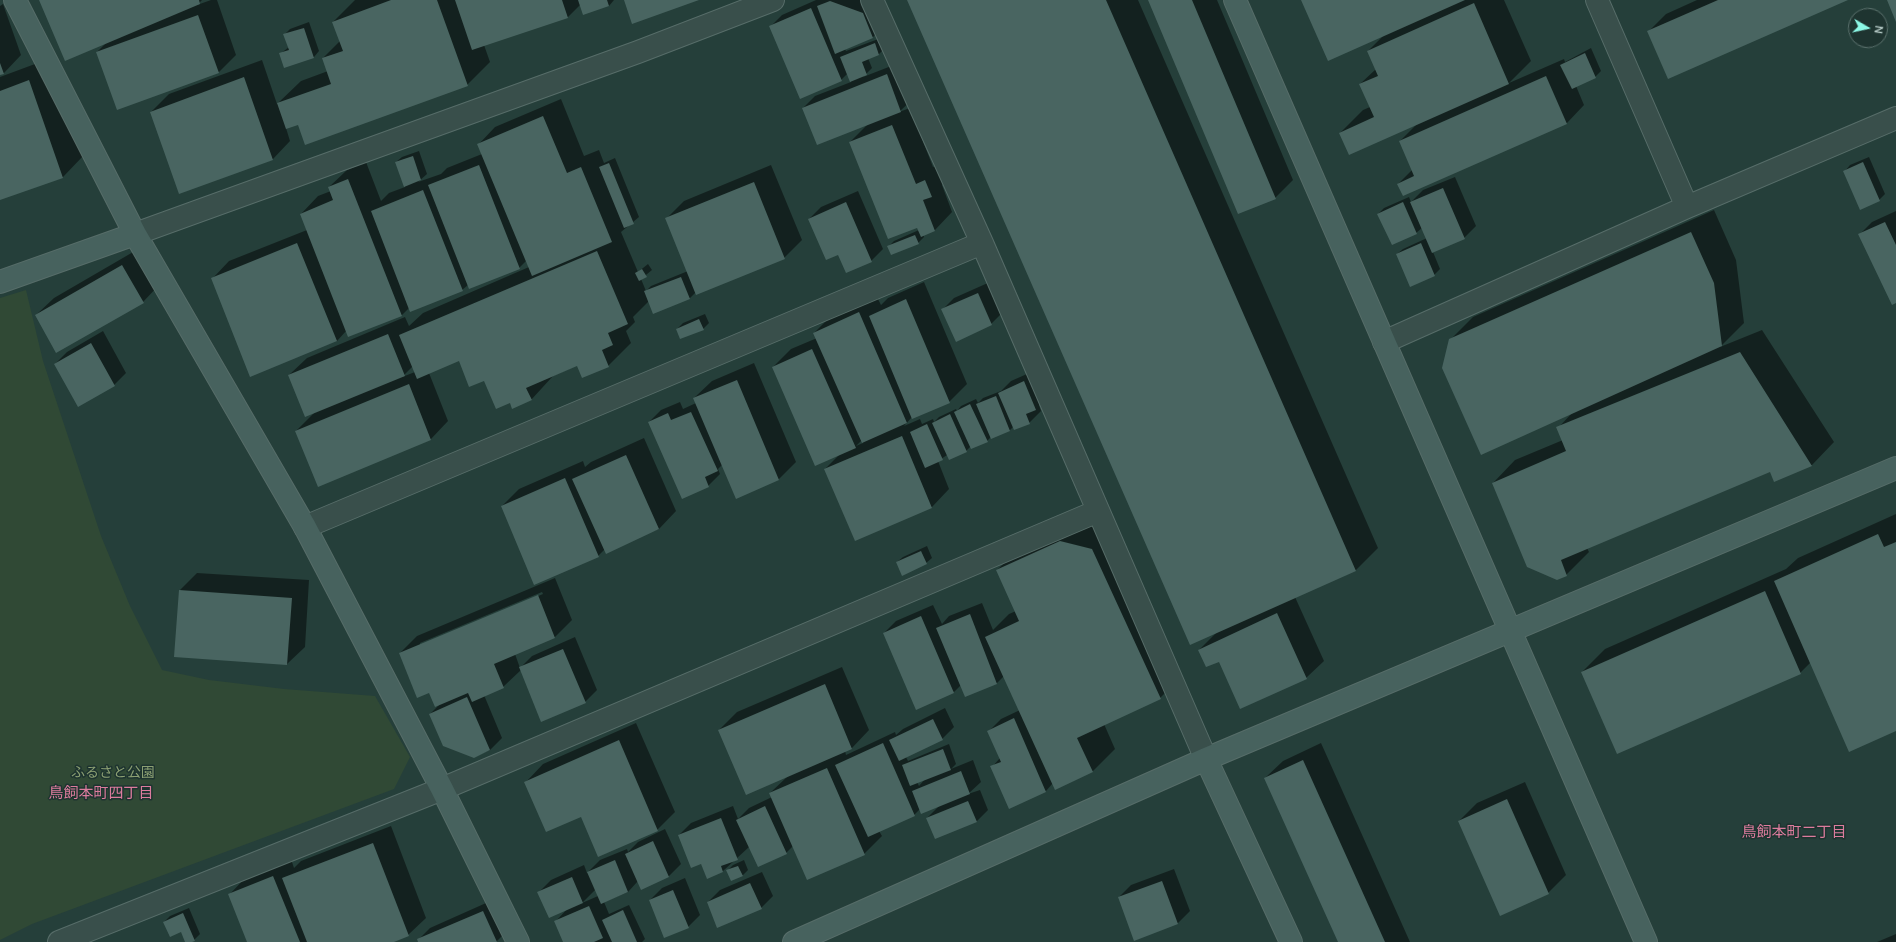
<!DOCTYPE html>
<html>
<head>
<meta charset="utf-8">
<style>
	body { margin:0 }
	#map { position:relative; width:1896px; height:942px; overflow:hidden; background:#253f3a; font-family:Manrope,sans-serif }
	canvas { display:block }
	.north { position:absolute; left:1848px; top:8px; width:40px; height:40px; box-sizing:border-box; background:#1e3430; border:1px solid #5a706c; border-radius:50%; rotate:99deg; font-size:11px; font-weight:700; line-height:16px; text-align:center; color:#b5cac6 }
	.north::after { content:''; display:block; margin:auto; width:14px; height:18px; background:#8cf8e6; clip-path:polygon(50% 0,100% 100%,50% 72%,0 100%) }
</style>
</head>
<body>
<div id="map">
<canvas width="1896" height="942"></canvas>
<div class="north">N</div>
</div>
<script>
const g = document.querySelector('canvas').getContext('2d');
g.lineJoin = 'round';
function fillPath(path, color) { g.fillStyle = color; g.fill(path, 'evenodd'); }
const toPath = rows => new Path2D(rows.map(r => 'M' + r).join(''));
function stroke(path, color, width, dash) { g.strokeStyle = color; g.lineWidth = width; g.lineCap = dash ? 'butt' : 'round'; g.setLineDash(dash || []); g.stroke(path); }
function label(font, color, halo, rows, align = 'center') {
  g.font = font + ' Manrope,"Noto Sans JP",sans-serif'; g.lineWidth = 3; g.setLineDash([]); g.textBaseline = 'middle'; g.strokeStyle = halo; g.fillStyle = color; for (const [text, x, y, turn = 0] of rows) {
    g.save(); g.translate(x, y); g.rotate((+turn || 0) * Math.PI / 180); g.textAlign = isNaN(turn) ? turn : align; if (halo) g.strokeText(text, 0, 0); g.fillText(text, 0, 0); g.restore();
  }
}
const green = toPath([
	[26,290,43,361,101,536,130,606,162,670,209,680,284,689,375,696,410,757,394,789,32,924,0,940,0,298]
]);
const shadow = toPath([
	[41,0,202,0,197,5,211,0,217,0,236,55,219,72,97,52,107,42],
	[355,0,614,0,609,6,581,4,568,17,484,45,490,62,467,85,299,123,286,128,290,141,273,159,180,192,151,112,169,94,262,60,277,104,301,81,328,71,323,58,340,41,333,22],
	[816,0,873,0,885,25,873,37,845,49,846,51,881,38,885,48,879,54,868,58,872,68,863,77,899,63,913,99,899,112,910,108,933,167,943,163,949,178,942,185,952,212,935,230,923,234,924,237,918,243,891,254,888,247,894,241,919,230,850,142,869,123,803,108,815,96,851,82,848,73,841,80,770,27,782,15],
	[908,0,1138,0,1378,548,1356,570,1295,597,1324,661,1306,678,1219,660,1199,650,1217,632],
	[1150,0,1217,0,1293,180,1275,198],
	[1302,0,1504,0,1531,61,1509,83,1564,59,1565,62,1591,48,1601,71,1595,77,1576,86,1584,105,1567,123,1403,195,1398,184,1412,170,1400,141,1417,124,1340,133,1363,110,1370,107,1360,84,1376,69,1368,51,1383,36],
	[1697,0,1846,0,1649,31,1666,14],
	[3,4,21,55,4,73,0,74,0,6],
	[309,22,319,51,314,57,285,67,280,54,289,47,284,35,290,29],
	[51,58,85,154,63,177,0,199,0,77],
	[561,99,584,156,599,150,604,163,615,158,639,217,621,232,638,272,648,264,652,270,641,279,646,291,651,286,688,271,666,219,684,201,771,165,802,240,784,258,696,292,690,298,649,301,633,317,635,322,626,331,631,343,608,366,578,365,553,376,531,400,510,402,459,360,429,373,448,421,431,439,318,485,296,431,316,411,289,375,307,358,405,317,409,326,423,313,529,267,526,261,519,268,468,285,462,290,409,308,402,315,349,336,347,330,337,341,212,279,229,261,307,230,301,214,318,196,331,191,329,187,347,170,366,162,381,201,389,193,405,187,396,162,402,157,419,151,427,174,418,182,441,174,447,168,482,154,478,145,495,127],
	[413,366,415,372,402,377],
	[1869,157,1885,194,1879,200,1845,171,1850,165],
	[1455,177,1476,226,1464,238,1433,252,1440,269,1434,275,1397,254,1403,249,1427,238,1422,228,1416,233,1378,214,1384,208,1409,197,1411,202,1423,190],
	[858,191,883,249,871,261,838,253,809,219,821,207],
	[1714,210,1736,260,1744,323,1720,347,1762,330,1834,442,1812,465,1774,481,1770,470,1587,548,1589,552,1566,575,1493,483,1515,460,1563,440,1558,428,1572,413,1450,340,1473,317],
	[1896,211,1896,302,1860,234,1872,222],
	[140,248,160,284,143,302,36,315,54,298],
	[924,282,967,384,949,402,912,417,904,426,920,419,922,424,933,419,934,422,939,417,956,409,957,411,961,406,976,399,978,403,983,398,1001,391,1011,381,1036,370,1047,397,1039,405,1041,411,1029,423,1013,427,1010,430,991,437,987,441,971,446,966,451,947,455,938,461,949,489,932,507,855,540,825,469,841,453,773,367,791,349,817,338,814,333,832,315,876,295,881,305,888,298],
	[862,440,863,443,856,446],
	[990,282,1003,312,991,324,942,310,954,298],
	[705,314,709,323,703,329,677,329,683,323],
	[103,331,126,373,114,385,55,364,67,352],
	[754,363,796,462,778,480,722,465,718,469,720,474,708,486,649,422,661,410,680,402,683,409,696,403,694,398,712,381],
	[644,438,676,511,659,529,605,549,598,556,502,506,519,489,583,461,585,467,591,462],
	[1896,514,1896,730,1811,662,1800,673,1582,672,1605,649,1786,569,1798,558],
	[1083,519,1114,527,1182,676,1160,698,1104,724,1115,749,1093,771,1053,783,1046,791,992,767,1000,758,989,731,1001,719,1020,710,1004,676,997,683,965,696,961,685,954,692,884,633,896,621,933,605,942,624,949,616,982,603,993,630,1009,614,1016,611,997,570,1020,548],
	[927,546,932,558,926,563,897,562,903,557],
	[197,573,309,580,305,647,287,664,180,590],
	[555,578,572,620,555,637,515,654,520,668,532,656,575,637,597,690,585,702,521,670,503,687,484,695,502,738,490,750,474,757,430,714,441,703,429,691,400,653,417,636],
	[542,592,543,594,420,645,420,643],
	[842,667,869,730,852,748,845,751,846,755,895,732,896,735,903,729,945,708,954,727,942,739,906,757,908,761,949,744,956,764,951,769,973,760,981,782,968,794,980,790,988,810,976,822,927,818,940,805,920,809,914,815,879,831,882,836,864,854,793,846,786,853,749,847,723,871,707,878,701,863,679,835,691,823,733,806,738,819,749,808,772,797,770,793,788,776,719,730,737,712],
	[925,779,919,786,917,782],
	[636,723,675,812,657,830,599,856,582,816,526,782,543,764],
	[1321,743,1410,942,1339,942,1265,778,1283,761],
	[1525,782,1566,875,1548,893,1459,821,1477,803],
	[391,826,426,918,408,935,391,942,248,942,229,895,246,877,291,859,294,868,301,861],
	[665,829,681,864,669,876,641,888,638,881,628,892,604,902,609,914,629,905,645,939,642,942,564,942,556,921,568,908,539,892,551,880,584,865,587,873,600,860,627,849,628,852,638,842],
	[596,889,598,896,582,903],
	[744,860,748,870,742,876,727,871,733,865],
	[1174,869,1190,911,1178,923,1135,940,1119,897,1131,885],
	[762,872,773,896,761,908,708,902,720,890],
	[685,878,700,915,688,927,650,900,662,888],
	[495,899,508,930,496,942,419,942,418,940,430,928],
	[189,908,200,934,194,940,186,942,182,931,164,922,170,916],
	[1896,934,1896,942,1877,942]
]);
const building = toPath([
	[39,0,199,0,200,4,65,61],
	[391,0,437,0,468,86,305,145,298,125,286,129,277,103,331,84,322,58,343,51,332,22],
	[455,0,562,0,568,18,472,50],
	[578,0,607,0,609,6,583,15],
	[624,0,699,0,632,24],
	[907,0,1106,0,1356,571,1190,645],
	[1148,0,1192,0,1276,199,1238,214],
	[1301,0,1465,0,1328,61],
	[1718,0,1848,0,1668,79,1647,31],
	[1887,0,1896,0,1896,22],
	[830,1,863,13,873,38,835,54,817,6],
	[1474,3,1509,84,1349,155,1339,133,1374,117,1359,84,1378,76,1367,51],
	[811,8,842,81,800,99,769,26],
	[198,15,219,73,117,110,96,52],
	[304,28,314,58,284,68,279,53,289,50,283,34],
	[875,43,879,55,862,62,867,75,850,82,840,57],
	[1585,53,1596,78,1572,89,1560,65],
	[0,63,4,74,0,75],
	[887,74,901,112,817,145,802,108],
	[1546,76,1567,124,1403,196,1397,184,1414,176,1399,141],
	[244,77,273,160,179,194,150,112],
	[29,80,63,178,0,200,0,91],
	[543,116,567,173,581,167,612,242,532,276,477,144],
	[892,125,916,184,925,180,932,197,923,200,935,231,921,237,917,228,888,239,849,142],
	[413,156,421,180,404,187,395,162],
	[1863,162,1880,201,1860,210,1843,171],
	[609,163,634,224,624,228,599,167],
	[479,165,520,269,469,289,428,185],
	[348,179,402,316,348,337,300,214,333,200,328,187],
	[754,182,785,259,696,295,665,218],
	[1443,188,1465,239,1432,253,1410,202],
	[423,190,463,291,410,312,371,211],
	[846,202,872,262,846,273,838,255,826,260,808,219],
	[1403,202,1417,234,1392,245,1377,214],
	[1885,222,1896,245,1896,303,1892,305,1858,234],
	[1691,232,1714,283,1722,346,1481,455,1442,368,1449,339],
	[915,235,919,244,891,255,887,246],
	[297,243,337,341,250,377,211,278],
	[1421,243,1435,276,1410,287,1396,254],
	[597,251,628,324,608,333,613,345,602,350,609,367,582,378,577,366,526,388,532,400,512,409,510,403,496,409,484,381,469,387,459,361,417,379,399,335],
	[122,265,144,303,56,353,35,315],
	[642,269,647,277,639,281,635,273],
	[681,277,690,299,653,314,644,291],
	[978,293,992,325,956,342,941,309],
	[906,299,950,403,912,419,869,316],
	[859,312,907,423,862,443,813,333],
	[699,319,704,330,680,339,676,329],
	[388,334,405,376,305,417,288,375],
	[91,343,115,386,78,407,54,364],
	[812,349,856,448,815,466,772,367],
	[1740,352,1812,466,1774,482,1770,472,1561,560,1567,576,1557,580,1527,567,1492,483,1566,451,1556,427],
	[737,380,779,480,736,499,693,398],
	[1024,381,1036,410,1026,414,1030,424,1014,430,998,393],
	[409,384,431,440,318,487,295,431],
	[996,396,1010,431,991,439,976,404],
	[970,404,988,442,971,449,954,412],
	[691,412,718,471,705,477,709,487,682,499,648,422,668,413,671,420],
	[950,414,967,452,949,460,932,423],
	[927,424,943,460,925,468,910,432],
	[902,436,932,508,855,541,824,469],
	[626,455,659,529,606,554,572,479],
	[565,478,599,557,534,585,501,506],
	[1878,534,1884,547,1896,542,1896,731,1849,752,1774,581],
	[1060,541,1092,549,1161,699,1077,738,1093,772,1055,790,985,637,1019,621,996,570],
	[921,551,927,564,902,576,896,562],
	[179,590,292,598,287,665,174,657],
	[1765,591,1801,674,1617,754,1581,672],
	[538,595,555,638,494,664,504,688,472,702,468,693,435,707,429,693,417,698,399,653],
	[1277,613,1307,679,1240,709,1219,662,1206,667,1198,650],
	[970,614,997,684,965,697,936,628],
	[921,616,954,693,916,710,883,633],
	[563,649,586,703,541,722,519,667],
	[825,684,852,749,746,795,718,730],
	[467,697,490,750,474,758,443,746,429,714],
	[1014,718,1046,792,1009,809,990,766,1001,762,987,731],
	[933,719,943,740,899,761,889,740],
	[619,740,658,831,598,857,581,817,546,832,524,782],
	[883,743,915,816,868,837,835,765],
	[943,749,951,770,910,786,902,765],
	[1303,760,1385,942,1338,942,1264,778],
	[827,768,865,855,807,880,769,793],
	[961,771,970,794,921,814,912,791],
	[1507,799,1549,894,1500,916,1458,821],
	[968,801,977,822,935,839,926,818],
	[765,806,787,854,758,867,736,820],
	[721,818,738,860,721,866,723,872,707,879,701,864,691,868,678,835],
	[653,841,669,877,641,890,625,854],
	[373,843,409,936,394,942,307,942,282,878],
	[615,860,628,892,601,904,587,872],
	[738,866,743,876,731,881,726,870],
	[273,876,300,942,247,942,228,894],
	[572,877,583,903,549,918,537,892],
	[1162,881,1178,924,1134,941,1118,897],
	[750,883,762,909,717,928,707,902],
	[673,890,689,928,664,938,649,900],
	[589,906,603,938,594,942,563,942,554,921],
	[623,910,637,942,612,942,602,920],
	[483,911,497,942,418,942,417,939],
	[183,913,195,941,192,942,185,942,181,932,170,937,163,922]
]);
const street = toPath([
	[872,0,982,243,1206,759],
	[1597,0,1687,207],
	[135,234,638,52,773,0],
	[1384,342,1687,207,1896,118],
	[305,527,982,243],
	[59,942,442,789,1098,511]
]);
const secondary = toPath([
	[15,0,135,234,305,527,442,789,518,942],
	[1235,0,1646,942],
	[0,282,135,234],
	[1206,759,1291,942],
	[794,942,1206,759,1896,468]
]);
const parkNames = [
	["ふるさと公園",113,773]
];
const neighbourhoodNames = [
	["鳥飼本町四丁目",101,794],
	["鳥飼本町二丁目",1794,833]
];
fillPath(green, '#304935');
fillPath(shadow, '#0007');
fillPath(building, '#496561');
stroke(street, '#576d69', 24);
stroke(secondary, '#576d69', 24);
stroke(street, '#394f4b', 22);
stroke(secondary, '#47625e', 22);
label('14px', '#8ca073', '#1e3430', parkNames);
label('15px', '#dc7c9d', '#1e3430', neighbourhoodNames);
</script>
</body>
</html>
